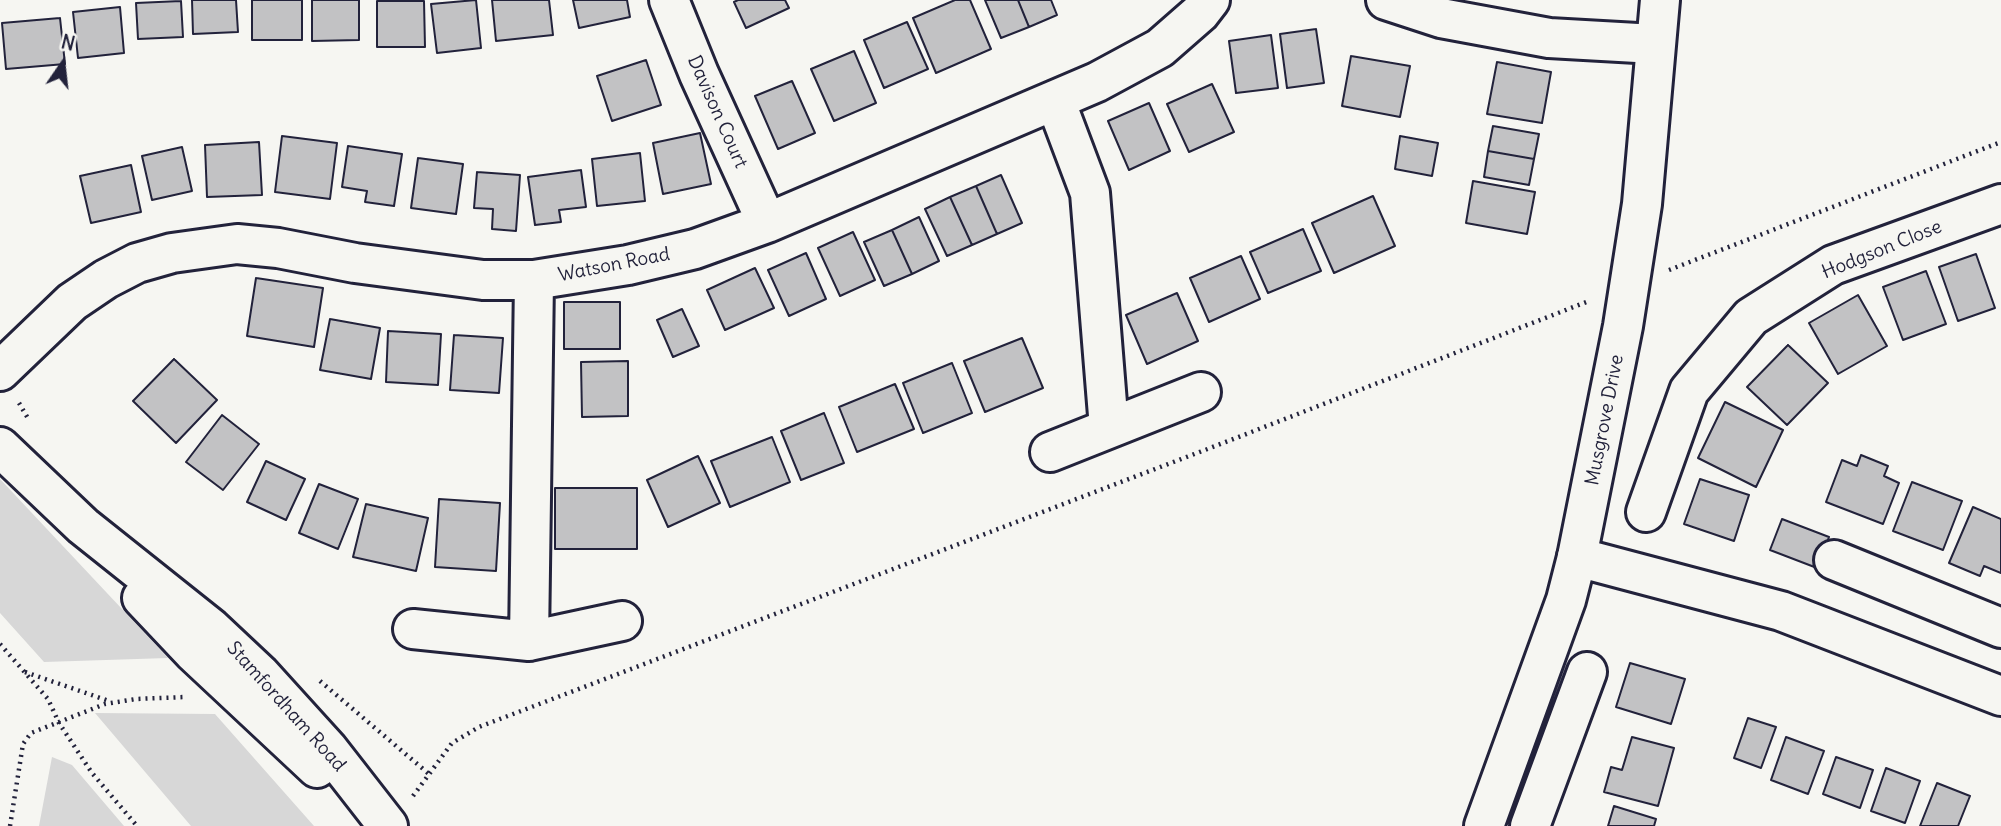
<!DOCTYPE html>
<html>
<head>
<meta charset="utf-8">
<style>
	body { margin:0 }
	#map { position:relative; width:2001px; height:826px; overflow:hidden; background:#f6f6f2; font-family:Delius,sans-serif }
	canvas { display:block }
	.north { position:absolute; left:28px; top:28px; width:70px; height:70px; -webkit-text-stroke:5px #f6f6f2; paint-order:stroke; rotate:14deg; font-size:19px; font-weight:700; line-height:28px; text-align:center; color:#22223b }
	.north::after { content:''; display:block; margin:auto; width:24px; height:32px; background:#22223b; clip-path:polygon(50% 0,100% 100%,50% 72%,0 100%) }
</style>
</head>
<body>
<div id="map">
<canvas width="2001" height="826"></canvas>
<div class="north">N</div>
</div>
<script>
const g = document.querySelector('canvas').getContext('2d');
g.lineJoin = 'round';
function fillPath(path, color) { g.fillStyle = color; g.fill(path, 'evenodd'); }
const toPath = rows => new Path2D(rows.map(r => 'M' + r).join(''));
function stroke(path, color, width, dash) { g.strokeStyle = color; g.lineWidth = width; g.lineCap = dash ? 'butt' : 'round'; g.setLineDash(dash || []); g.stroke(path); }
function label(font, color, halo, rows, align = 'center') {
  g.font = font + ' Delius,sans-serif'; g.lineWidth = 5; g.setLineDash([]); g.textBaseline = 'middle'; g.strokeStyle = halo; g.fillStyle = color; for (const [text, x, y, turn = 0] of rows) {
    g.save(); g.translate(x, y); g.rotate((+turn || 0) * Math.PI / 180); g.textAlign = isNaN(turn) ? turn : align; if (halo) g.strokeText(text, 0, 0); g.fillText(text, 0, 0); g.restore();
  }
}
const green = toPath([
	[0,479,168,658,44,662,0,613],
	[95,713,215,714,314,826,191,826],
	[52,757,72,765,124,826,39,826]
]);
const building = toPath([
	[192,0,236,0,238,32,193,34,192,0],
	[252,0,302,0,302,40,252,40,252,0],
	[312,0,359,0,359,40,312,41,312,0],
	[476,0,481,48,437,53,431,4,476,0],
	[492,0,549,0,553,35,496,41,492,0],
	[573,0,627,0,630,17,579,28,573,0],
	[738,0,785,0,789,8,746,28,734,2,738,0],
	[955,0,970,0,991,49,936,73,913,18,955,0],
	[985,0,1018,0,1029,27,1001,38,985,0],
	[1018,0,1051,0,1057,15,1029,27,1018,0],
	[181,1,183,37,138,39,136,3,181,1],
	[377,1,424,1,425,47,377,47,377,1],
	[120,7,124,53,78,58,73,12,120,7],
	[60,18,65,64,6,69,2,23,60,18],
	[907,22,928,69,884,88,864,40,907,22],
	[1316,29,1324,83,1287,88,1280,34,1316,29],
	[1271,35,1278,88,1236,93,1229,41,1271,35],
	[854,51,876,103,834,121,811,69,854,51],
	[1351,56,1410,66,1400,117,1342,106,1351,56],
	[646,60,661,105,612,121,597,76,646,60],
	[1497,62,1551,72,1542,123,1487,114,1497,62],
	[792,81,815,133,778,149,755,96,792,81],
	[1212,84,1234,132,1189,152,1167,104,1212,84],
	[1149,103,1170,151,1129,170,1108,121,1149,103],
	[1493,126,1539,134,1534,159,1488,151,1493,126],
	[700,133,711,184,663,194,653,143,700,133],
	[282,136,337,143,330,199,275,192,282,136],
	[1400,136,1438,143,1432,176,1395,169,1400,136],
	[259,142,262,195,207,197,205,145,259,142],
	[348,146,402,154,394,206,365,202,367,191,342,187,348,146],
	[182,147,192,191,152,200,142,156,182,147],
	[1488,151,1534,159,1529,185,1484,177,1488,151],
	[640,153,645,201,597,206,592,159,640,153],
	[418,158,463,164,456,214,411,208,418,158],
	[131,165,141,212,91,223,80,176,131,165],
	[581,170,586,207,559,210,561,222,535,225,528,177,581,170],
	[477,172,520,175,516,231,492,229,493,209,474,208,477,172],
	[1001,175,1022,223,997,234,976,186,1001,175],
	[1473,181,1535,192,1527,234,1466,223,1473,181],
	[976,186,997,234,972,245,950,197,976,186],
	[1373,196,1395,246,1334,273,1312,223,1373,196],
	[950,197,972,245,947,256,925,209,950,197],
	[919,217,939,261,912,274,892,230,919,217],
	[1303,229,1321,271,1268,293,1250,252,1303,229],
	[892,230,912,274,884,286,864,242,892,230],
	[853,232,875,280,840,296,818,248,853,232],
	[806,253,826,299,789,316,768,270,806,253],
	[1976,254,1995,308,1958,321,1939,267,1976,254],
	[1241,256,1260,299,1209,322,1190,278,1241,256],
	[755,268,774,308,725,330,707,290,755,268],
	[1926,271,1946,324,1903,340,1883,287,1926,271],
	[256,278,323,288,314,347,247,336,256,278],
	[1177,293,1198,341,1147,364,1126,315,1177,293],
	[1858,295,1887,346,1838,374,1809,323,1858,295],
	[564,302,620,302,620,349,564,349,564,302],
	[682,309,699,346,673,357,657,320,682,309],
	[330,319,380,328,371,379,320,370,330,319],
	[388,331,441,334,438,385,386,382,388,331],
	[454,335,503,338,499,393,450,390,454,335],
	[1022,338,1043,388,985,412,964,361,1022,338],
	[1788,345,1828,383,1787,425,1747,387,1788,345],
	[174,359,217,400,176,443,133,401,174,359],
	[628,361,628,416,582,417,581,362,628,361],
	[952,363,972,413,923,433,903,383,952,363],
	[895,384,914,429,857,452,839,407,895,384],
	[1725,402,1783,430,1756,487,1698,458,1725,402],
	[824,413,844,463,801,480,781,431,824,413],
	[222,415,259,444,223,490,186,462,222,415],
	[772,437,790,482,730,507,711,461,772,437],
	[1861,455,1888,466,1884,476,1899,483,1883,524,1826,502,1842,460,1857,466,1861,455],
	[698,456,720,503,668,527,647,480,698,456],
	[266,461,305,479,286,520,247,502,266,461],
	[1700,479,1749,495,1734,541,1684,524,1700,479],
	[1912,482,1962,501,1943,550,1893,531,1912,482],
	[319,484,358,499,338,549,299,533,319,484],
	[555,488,637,488,637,549,555,549,555,488],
	[439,499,500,503,496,571,435,567,439,499],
	[366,504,428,518,416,571,353,557,366,504],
	[1973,507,2001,519,2001,573,1984,566,1980,576,1949,563,1973,507],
	[1782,519,1829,537,1817,568,1770,550,1782,519],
	[1630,663,1685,679,1671,724,1616,707,1630,663],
	[1748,718,1776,727,1761,768,1734,758,1748,718],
	[1632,737,1674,748,1658,806,1604,792,1611,767,1622,770,1632,737],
	[1786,737,1824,751,1808,794,1771,780,1786,737],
	[1836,757,1873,770,1860,808,1823,794,1836,757],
	[1886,768,1920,781,1905,823,1871,811,1886,768],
	[1937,783,1970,796,1958,826,1920,826,1937,783],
	[1614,806,1656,819,1654,826,1608,826,1614,806]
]);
const path = toPath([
	[1669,270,2001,142],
	[19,403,29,420],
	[0,644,48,699,59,723,92,773,137,826],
	[25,672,109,701],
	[320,681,429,774],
	[413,796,452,743,479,727,1205,450,1589,301],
	[10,826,23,744,31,733,105,704,136,699,185,697]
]);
const minor = toPath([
	[669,0,699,74,767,223],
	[1386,0,1441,18,1549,38,1655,44],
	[1055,100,1090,193,1109,428],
	[0,371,72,302,106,279,137,263,172,253,237,244,278,248,355,263,483,280,534,280,628,265,695,249,767,223,1097,82,1160,48,1200,13,1210,0],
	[1050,452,1201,392],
	[1646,512,1689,391,1751,317,1833,265,2001,204],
	[1834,560,2001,628],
	[413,629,529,641,622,621],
	[529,641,534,280],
	[1484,826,1566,600,1577,557,1781,611,2001,696],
	[1530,826,1587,672]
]);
const tertiary = toPath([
	[1577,557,1623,326,1642,204,1660,0]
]);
const secondary = toPath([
	[0,447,83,526,211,628,260,674,328,749,388,826],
	[142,598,193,652,317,768]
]);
const streetNames = [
	["Davison Court",717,112,66],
	["Hodgson Close",1882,250,-22],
	["Watson Road",614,265,-11],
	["Musgrove Drive",1605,420,-79],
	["Stamfordham Road",286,707,48]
];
fillPath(green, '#d7d7d7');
fillPath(building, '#c2c2c4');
stroke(building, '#22223b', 2);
stroke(minor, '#22223b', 44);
stroke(tertiary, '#22223b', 44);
stroke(secondary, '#22223b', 44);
stroke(path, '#22223b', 4.5, [2, 5]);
stroke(minor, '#f6f6f2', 38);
stroke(tertiary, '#f6f6f2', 38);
stroke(secondary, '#f6f6f2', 38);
label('19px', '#22223b', '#f6f6f2', streetNames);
</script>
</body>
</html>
